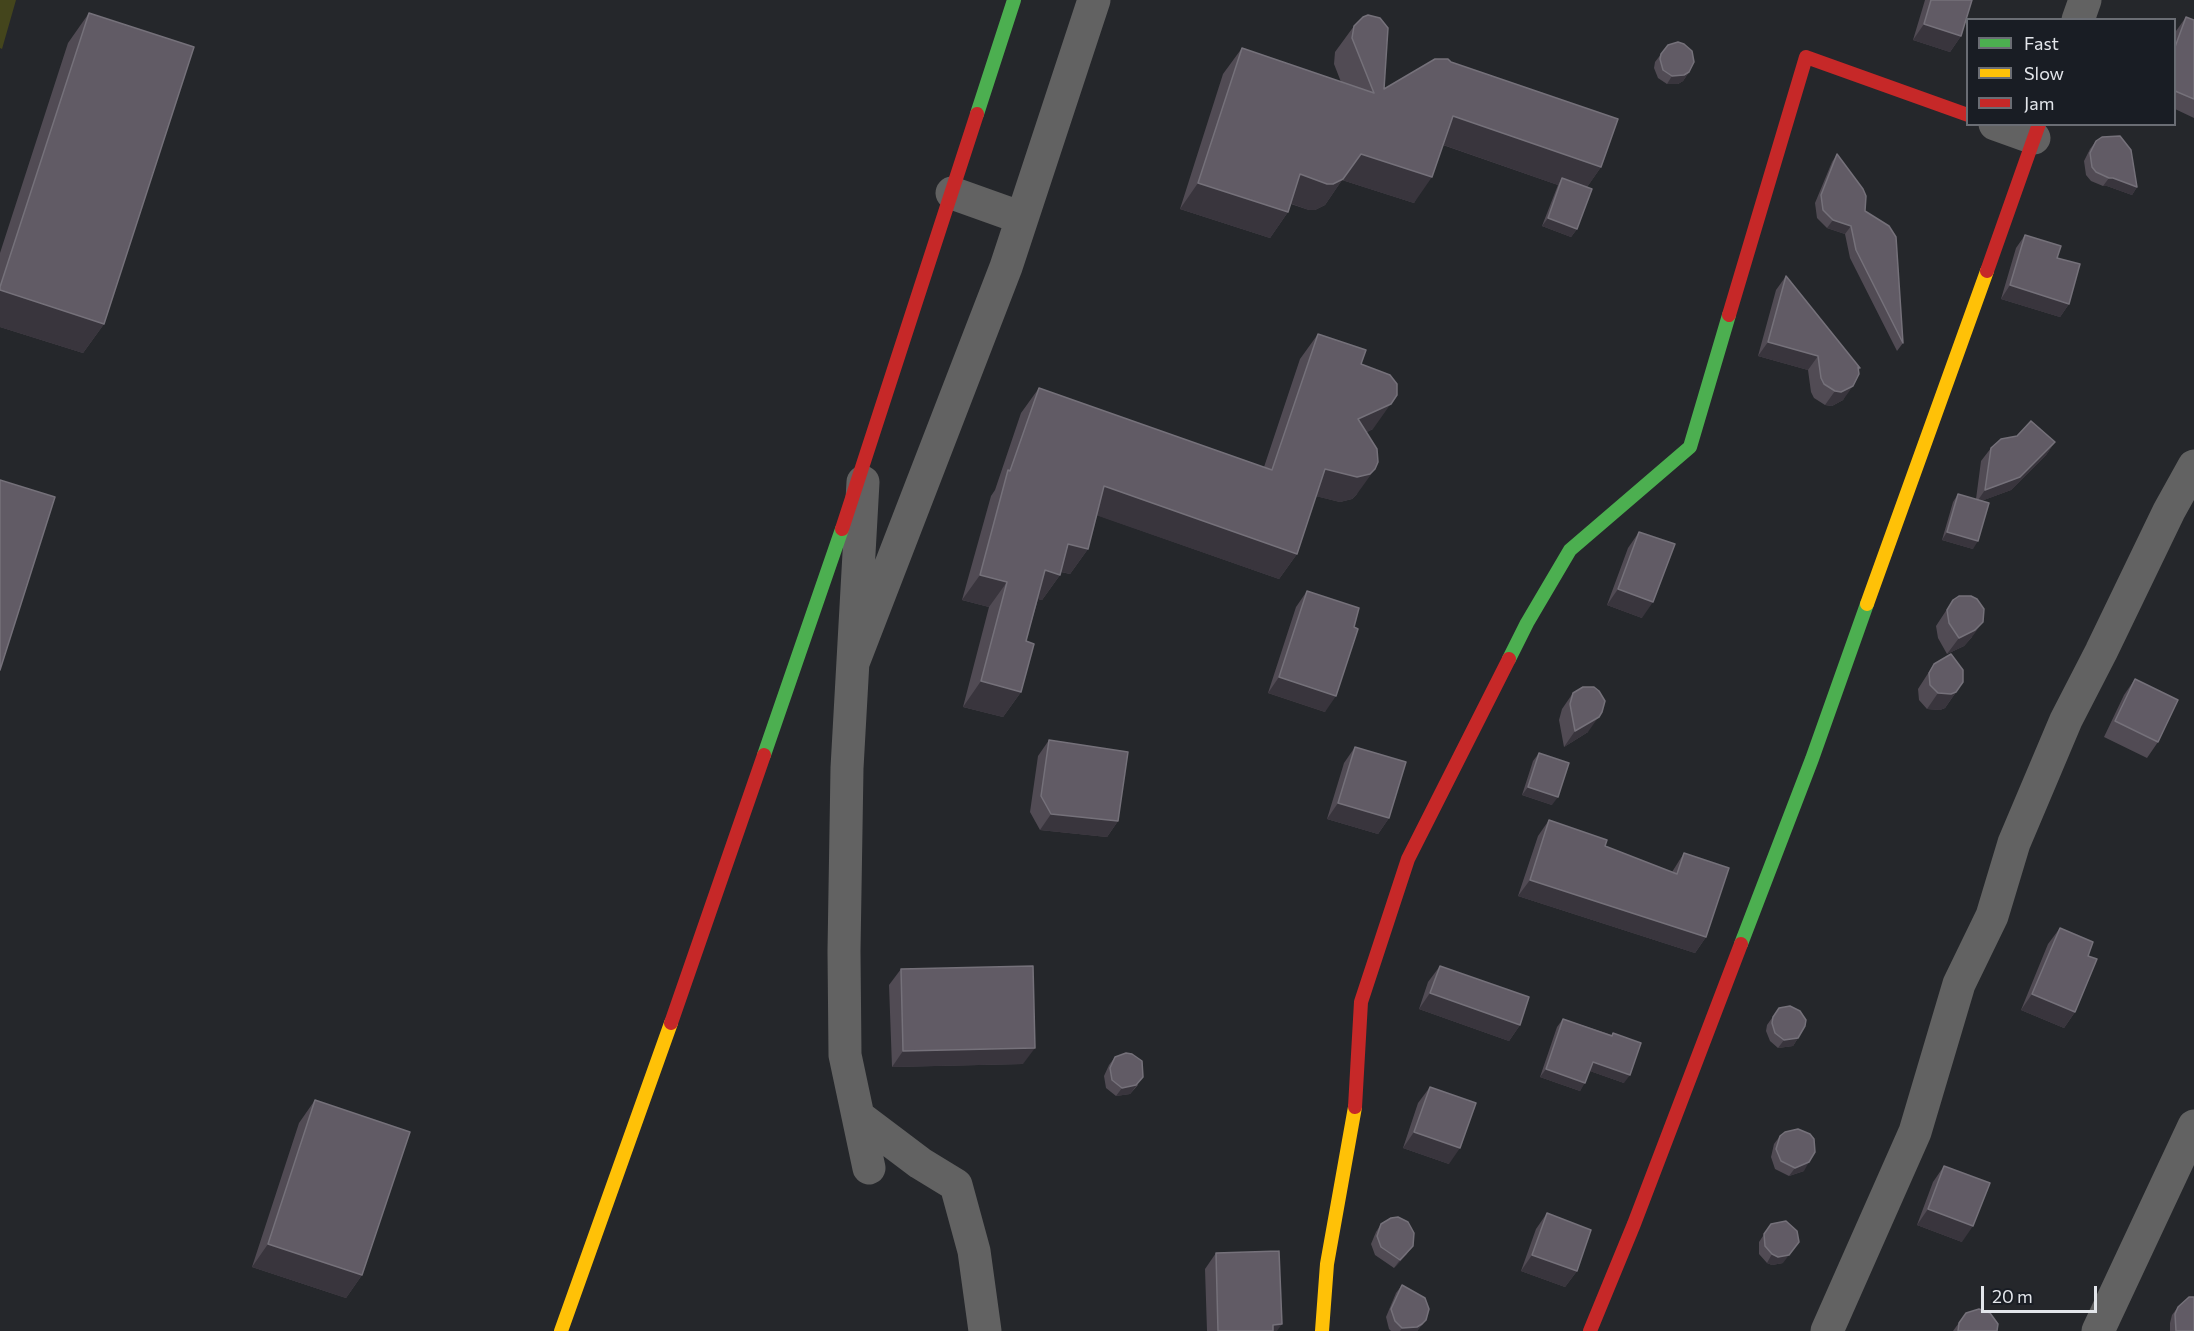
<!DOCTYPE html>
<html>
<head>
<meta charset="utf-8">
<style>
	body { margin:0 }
	#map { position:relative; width:2194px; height:1331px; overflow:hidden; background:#25272b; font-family:Commissioner,sans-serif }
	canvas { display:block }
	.legend { position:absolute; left:1966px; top:18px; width:210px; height:108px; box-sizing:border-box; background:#191d24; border:2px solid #6a6d74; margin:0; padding:8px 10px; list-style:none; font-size:18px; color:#e3e6eb }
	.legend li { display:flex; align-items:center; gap:12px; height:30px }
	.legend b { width:30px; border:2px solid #6a6d74 }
	.scale { position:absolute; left:1981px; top:1286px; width:116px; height:27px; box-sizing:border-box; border:3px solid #e3e6eb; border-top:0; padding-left:8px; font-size:18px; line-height:21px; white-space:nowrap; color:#e3e6eb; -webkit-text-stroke:4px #191d24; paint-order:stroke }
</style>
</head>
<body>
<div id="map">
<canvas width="2194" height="1331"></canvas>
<ul class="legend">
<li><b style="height:8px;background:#4caf50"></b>Fast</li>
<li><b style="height:8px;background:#ffc107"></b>Slow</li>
<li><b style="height:8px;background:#c62828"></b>Jam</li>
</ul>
<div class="scale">20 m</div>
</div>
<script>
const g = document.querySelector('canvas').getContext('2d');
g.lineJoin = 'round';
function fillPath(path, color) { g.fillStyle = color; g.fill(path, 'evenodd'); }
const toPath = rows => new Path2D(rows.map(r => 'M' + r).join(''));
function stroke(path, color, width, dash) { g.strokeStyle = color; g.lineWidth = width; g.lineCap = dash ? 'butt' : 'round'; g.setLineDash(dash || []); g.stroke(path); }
const green = toPath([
	[0,0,16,0,2,49,0,48]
]);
const street = toPath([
	[2078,20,2085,0],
	[1995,124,2034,138],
	[952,193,1022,218],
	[863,482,847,768,844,951,845,1055,869,1168],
	[853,663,1006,267,1094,0],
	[859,1117,920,1163,956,1185,974,1251,985,1331],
	[1827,1331,1915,1132,1959,984,1992,916,2014,843,2066,720,2101,652,2169,511,2194,466],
	[2098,1331,2194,1126]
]);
const fast = toPath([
	[977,114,1014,0],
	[1509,659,1527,623,1570,550,1690,447,1729,315],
	[764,755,842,529],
	[1741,944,1812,759,1867,604]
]);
const slow = toPath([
	[1867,604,1987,271],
	[561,1331,671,1023],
	[1322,1331,1327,1264,1355,1107]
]);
const jam = toPath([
	[1987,271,2039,124],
	[1729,315,1806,57,1968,115],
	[842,529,977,114],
	[671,1023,764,755],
	[1355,1107,1361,1002,1408,859,1509,659],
	[1590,1331,1634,1224,1741,944]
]);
const wall = toPath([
	[1925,0,1972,0,1961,36,1950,52,1913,40],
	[89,13,104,324,83,353,0,327,0,253,68,43],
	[2186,17,2194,20,2194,118,2175,109,2175,36,2176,31],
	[1354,26,1384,89,1451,62,1601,167,1587,187,1577,229,1571,237,1542,226,1558,185,1443,145,1414,203,1342,180,1325,205,1315,210,1309,210,1291,204,1288,212,1270,238,1180,209,1223,74,1242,48,1341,82,1334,64,1335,52],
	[1668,45,1689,72,1683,81,1678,84,1667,84,1658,78,1654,68,1655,62],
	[2096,141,2137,187,2132,195,2107,186,2103,186,2091,181,2086,175,2084,161,2090,149],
	[1837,154,1865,211,1903,343,1897,351,1850,258,1845,234,1827,228,1817,218,1815,203,1832,162],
	[2025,235,2057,258,2069,304,2060,317,2001,299,2016,248],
	[1786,276,1860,368,1843,400,1832,406,1825,405,1814,398,1811,392,1808,370,1758,356,1776,290],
	[1318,334,1361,364,1373,429,1367,432,1357,494,1352,499,1340,502,1316,496,1297,554,1279,579,1097,515,1088,549,1070,574,1061,572,1060,575,1042,600,1038,599,1026,641,1021,692,1003,717,963,707,989,607,962,600,991,496,995,490,1021,413,1039,388,1264,467,1300,359],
	[2055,442,2046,455,2011,490,1981,501,1973,549,1942,540,1953,502,1958,494,1976,499,1981,461,1991,448],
	[1639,532,1642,618,1607,605,1628,548],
	[1307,591,1354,627,1325,712,1268,693,1296,607],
	[1953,600,1972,637,1964,646,1947,654,1938,638,1936,626],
	[1934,664,1963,682,1945,708,1940,710,1927,709,1919,700,1918,689],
	[2135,679,2158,742,2147,758,2104,737,2124,695],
	[1573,693,1588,732,1564,747,1559,720,1562,709],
	[1049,740,1118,821,1107,837,1040,830,1030,812,1038,756],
	[1355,747,1389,818,1378,834,1327,819,1344,763],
	[1539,753,1552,805,1522,795,1533,761],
	[1549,820,1605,846,1672,872,1684,853,1706,937,1695,953,1518,896,1538,836],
	[2060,928,2088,956,2075,1012,2064,1028,2021,1010,2048,944],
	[1440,966,1520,1025,1509,1041,1419,1009,1428,982],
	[901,969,1023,1064,892,1067,889,985],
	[1779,1008,1798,1038,1793,1046,1778,1048,1770,1041,1766,1031,1767,1025],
	[1563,1019,1612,1035,1613,1033,1624,1083,1590,1071,1580,1091,1540,1077,1557,1027],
	[1115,1057,1138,1085,1130,1094,1116,1096,1106,1088,1104,1076,1109,1065],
	[1430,1087,1449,1164,1403,1148,1418,1103],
	[315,1100,362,1275,346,1298,252,1267,299,1123],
	[1780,1136,1804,1171,1789,1176,1775,1169,1771,1157,1774,1144],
	[1944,1166,1962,1242,1917,1225,1933,1182],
	[1547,1213,1577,1271,1565,1287,1521,1271,1536,1229],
	[1381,1224,1407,1254,1394,1268,1375,1255,1371,1244,1376,1232],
	[1771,1224,1783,1263,1772,1265,1767,1263,1759,1254,1759,1242],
	[1216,1253,1277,1331,1207,1331,1205,1269],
	[1402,1285,1426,1320,1417,1331,1391,1331,1389,1329,1386,1317,1396,1293],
	[2178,1307,2194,1331,2170,1331,2170,1323,2172,1315],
	[1966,1313,1997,1331,1953,1331]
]);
const shadedWall = toPath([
	[1924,24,1961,36,1950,52,1913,40],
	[1689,72,1683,81,1678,84,1667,84,1672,76],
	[1453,116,1601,167,1583,193,1562,178,1558,185,1435,142],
	[1361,154,1432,177,1414,203,1342,180,1325,205,1315,210,1309,210,1281,200,1300,174],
	[2109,178,2113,178,2137,187,2132,195,2107,186,2103,186],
	[1198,183,1288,212,1270,238,1180,209],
	[1548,218,1577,229,1571,237,1542,226],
	[1833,220,1851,226,1845,234,1827,228],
	[2010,285,2069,304,2060,317,2001,299],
	[0,290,104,324,83,353,0,327],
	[1768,342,1818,356,1808,370,1758,356],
	[1853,386,1843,400,1832,406,1825,405,1835,391],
	[1397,395,1373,429,1341,444,1358,419],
	[2055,442,2046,455,2011,490,1976,503,1985,490],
	[1325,469,1375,469,1357,494,1352,499,1340,502,1307,494],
	[1104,486,1297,554,1279,579,1087,512],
	[1947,532,1978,541,1973,549,1942,540],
	[1068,544,1088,549,1070,574,1050,569],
	[1045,570,1060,575,1042,600,1027,596],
	[980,575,1007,582,989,607,962,600],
	[1618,589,1653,602,1642,618,1607,605],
	[1983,622,1972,637,1964,646,1947,654,1959,638],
	[1279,677,1336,696,1325,712,1268,693],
	[981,681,1021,692,1003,717,963,707],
	[1956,692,1945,708,1940,710,1927,709,1938,693],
	[1602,712,1588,732,1564,747,1575,731],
	[1528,787,1558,797,1552,805,1522,795],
	[1338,803,1389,818,1378,834,1327,819],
	[1051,814,1118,821,1107,837,1040,830],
	[1530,880,1706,937,1695,953,1518,896],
	[1430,993,1520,1025,1509,1041,1419,1009],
	[2032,994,2075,1012,2064,1028,2021,1010],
	[1798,1038,1793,1046,1778,1048,1784,1040],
	[1035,1048,1023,1064,892,1067,903,1051],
	[1593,1062,1630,1075,1624,1083,1587,1070],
	[1546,1069,1585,1083,1580,1091,1540,1077],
	[1143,1077,1130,1094,1116,1096,1122,1088],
	[1414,1132,1460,1148,1449,1164,1403,1148],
	[1809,1162,1804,1171,1789,1176,1795,1168],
	[1928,1209,1973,1226,1962,1242,1917,1225],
	[1799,1242,1783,1263,1772,1265,1767,1263,1772,1254],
	[268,1244,362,1275,346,1298,252,1267],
	[1413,1246,1407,1254,1394,1268,1400,1260],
	[1532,1255,1577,1271,1565,1287,1521,1271],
	[1426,1320,1417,1331,1400,1331,1402,1328],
	[1282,1324,1277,1331,1268,1331,1273,1325]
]);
const building = toPath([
	[1931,0,1972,0,1961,36,1924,24,1931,0],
	[89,13,194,47,104,324,0,290,0,287,89,13],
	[1368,15,1380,18,1388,28,1384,89,1435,59,1448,59,1451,62,1618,119,1601,167,1453,116,1432,177,1361,154,1343,179,1333,184,1327,184,1300,174,1288,212,1198,183,1242,48,1374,93,1352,38,1354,26,1363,17,1368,15],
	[2186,17,2194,20,2194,99,2175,91,2175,47,2186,17],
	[1678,42,1684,44,1692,51,1694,62,1689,72,1684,75,1672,76,1663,70,1660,59,1661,54,1668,45,1678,42],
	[2120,136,2131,150,2137,187,2113,178,2109,178,2096,172,2092,167,2090,153,2096,141,2102,137,2120,136],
	[1837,154,1863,189,1866,196,1865,211,1889,226,1896,237,1903,343,1856,250,1851,226,1833,220,1823,210,1821,195,1837,154],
	[1562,178,1592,189,1577,229,1548,218,1562,178],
	[2025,235,2061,246,2057,258,2080,264,2069,304,2010,285,2025,235],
	[1786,276,1860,368,1858,367,1859,374,1853,386,1841,392,1835,391,1824,384,1821,378,1818,356,1768,342,1786,276],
	[1318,334,1366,350,1361,364,1390,375,1397,384,1397,395,1391,404,1358,419,1377,449,1378,462,1375,469,1370,474,1357,477,1325,469,1297,554,1104,486,1088,549,1068,544,1060,575,1045,570,1026,641,1034,644,1021,692,981,681,1007,582,980,575,1008,470,1010,471,1039,388,1272,470,1318,334],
	[2031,421,2055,442,2020,477,1985,490,1991,448,2001,439,2017,436,2031,421],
	[0,480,55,497,0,670,0,480],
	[1958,494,1989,503,1978,541,1947,532,1958,494],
	[1639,532,1675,544,1653,602,1618,589,1639,532],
	[1307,591,1359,608,1354,627,1358,629,1336,696,1279,677,1307,591],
	[1959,596,1971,596,1977,599,1984,609,1983,622,1975,630,1959,638,1949,623,1947,610,1953,600,1959,596],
	[1951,654,1963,670,1963,682,1956,692,1951,694,1938,693,1930,685,1929,673,1934,664,1951,654],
	[2135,679,2178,700,2158,742,2115,721,2135,679],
	[1583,687,1594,687,1599,691,1605,701,1602,712,1599,717,1575,731,1570,704,1573,693,1583,687],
	[1049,740,1128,752,1118,821,1051,814,1041,796,1049,740],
	[1355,747,1406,762,1389,818,1338,803,1355,747],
	[1539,753,1569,763,1558,797,1528,787,1539,753],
	[1549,820,1607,840,1605,846,1677,874,1684,853,1729,868,1706,937,1530,880,1549,820],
	[2060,928,2093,942,2088,956,2097,959,2075,1012,2032,994,2060,928],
	[1033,966,1035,1048,903,1051,901,969,1033,966],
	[1440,966,1529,997,1520,1025,1430,993,1440,966],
	[1790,1006,1800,1011,1806,1020,1805,1026,1798,1038,1784,1040,1775,1033,1772,1023,1773,1017,1779,1008,1790,1006],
	[1563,1019,1612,1036,1613,1033,1641,1043,1630,1075,1593,1062,1585,1083,1546,1069,1563,1019],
	[1126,1053,1132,1054,1142,1061,1143,1077,1136,1085,1122,1088,1112,1080,1110,1068,1115,1057,1126,1053],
	[1430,1087,1476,1103,1460,1148,1414,1132,1430,1087],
	[315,1100,410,1132,362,1275,268,1244,315,1100],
	[1798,1129,1810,1134,1814,1139,1815,1152,1809,1162,1795,1168,1781,1161,1776,1149,1780,1136,1785,1132,1798,1129],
	[1944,1166,1990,1183,1973,1226,1928,1209,1944,1166],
	[1547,1213,1591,1230,1577,1271,1532,1255,1547,1213],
	[1398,1217,1408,1222,1414,1233,1413,1246,1400,1260,1381,1247,1377,1236,1381,1224,1391,1218,1398,1217],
	[1786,1221,1797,1231,1799,1242,1789,1255,1778,1257,1772,1254,1765,1246,1764,1234,1771,1224,1786,1221],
	[1279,1251,1282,1324,1273,1325,1273,1331,1218,1331,1216,1253,1279,1251],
	[1402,1285,1425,1298,1429,1309,1426,1320,1422,1324,1417,1327,1402,1328,1395,1321,1391,1309,1402,1285],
	[2189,1297,2194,1297,2194,1331,2176,1331,2175,1314,2178,1307,2189,1297],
	[1979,1309,1990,1313,1998,1324,1997,1331,1958,1331,1959,1323,1966,1313,1979,1309]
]);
fillPath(green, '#44451c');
stroke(street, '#626262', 33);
stroke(fast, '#4caf50', 14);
stroke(slow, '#ffc107', 14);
stroke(jam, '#c62828', 14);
fillPath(wall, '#514b54');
fillPath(shadedWall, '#39353d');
fillPath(building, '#615b65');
stroke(building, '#75717a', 1.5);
</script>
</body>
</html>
